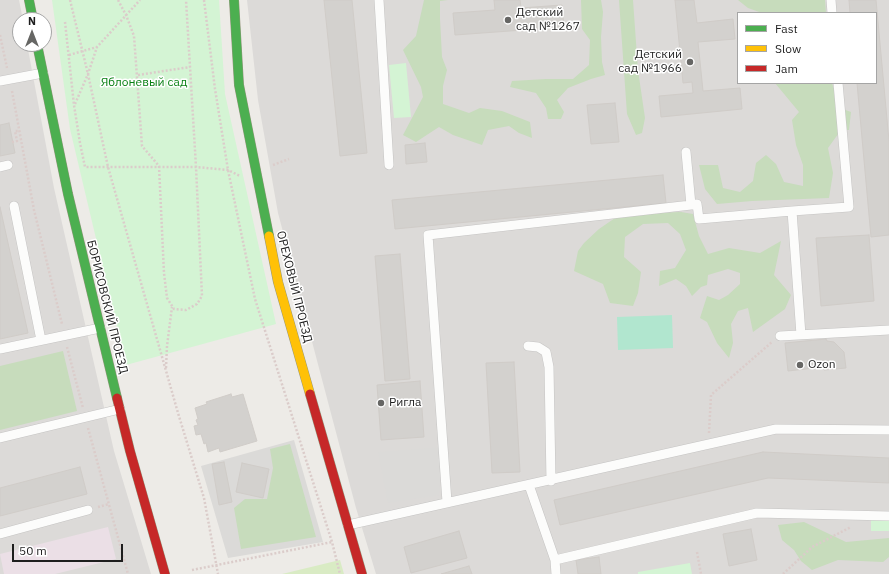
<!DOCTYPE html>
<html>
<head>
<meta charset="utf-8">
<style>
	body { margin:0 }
	#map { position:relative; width:889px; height:574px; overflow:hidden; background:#edebe7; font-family:"IBM Plex Sans",sans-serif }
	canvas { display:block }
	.legend { position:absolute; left:737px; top:12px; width:140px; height:72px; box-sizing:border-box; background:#fff; border:1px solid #a5a5a5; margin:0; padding:5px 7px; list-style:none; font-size:12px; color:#1e1e1e }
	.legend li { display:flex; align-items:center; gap:8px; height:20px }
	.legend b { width:20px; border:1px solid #a5a5a5 }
	.north { position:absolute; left:12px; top:12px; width:40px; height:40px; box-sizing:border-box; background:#fff; border:1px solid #a5a5a5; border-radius:50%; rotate:0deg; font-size:11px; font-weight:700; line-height:16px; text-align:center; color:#1e1e1e }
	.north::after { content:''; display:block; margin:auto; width:14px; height:18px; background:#666664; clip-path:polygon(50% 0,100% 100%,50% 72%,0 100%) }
	.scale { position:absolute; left:12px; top:544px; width:111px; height:18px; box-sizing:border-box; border:2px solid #1e1e1e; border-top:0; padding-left:5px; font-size:12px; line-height:14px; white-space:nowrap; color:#1e1e1e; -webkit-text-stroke:3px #fff; paint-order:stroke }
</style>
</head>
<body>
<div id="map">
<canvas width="889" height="574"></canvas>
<ul class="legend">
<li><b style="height:5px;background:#4caf50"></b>Fast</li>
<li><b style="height:5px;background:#ffc107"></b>Slow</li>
<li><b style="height:5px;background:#c62828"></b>Jam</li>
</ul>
<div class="north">N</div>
<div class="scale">50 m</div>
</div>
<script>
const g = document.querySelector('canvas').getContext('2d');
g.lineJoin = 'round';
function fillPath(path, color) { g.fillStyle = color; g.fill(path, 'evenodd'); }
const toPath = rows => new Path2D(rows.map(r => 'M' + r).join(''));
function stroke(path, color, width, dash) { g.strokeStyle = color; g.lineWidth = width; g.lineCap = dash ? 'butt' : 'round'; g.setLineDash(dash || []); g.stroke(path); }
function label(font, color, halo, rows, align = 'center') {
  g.font = font + ' "IBM Plex Sans",sans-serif'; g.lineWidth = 3; g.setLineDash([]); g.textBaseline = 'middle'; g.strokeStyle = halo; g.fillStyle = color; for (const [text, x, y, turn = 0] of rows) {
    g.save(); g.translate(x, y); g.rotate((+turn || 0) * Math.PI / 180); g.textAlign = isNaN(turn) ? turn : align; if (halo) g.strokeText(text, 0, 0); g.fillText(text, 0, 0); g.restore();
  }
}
const residential = toPath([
	[0,0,19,0,23,20,20,20,20,44,27,44,54,188,114,451,151,574,0,574],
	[247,0,889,0,889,574,376,574,356,508,278,213,258,100],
	[738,13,876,13,876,83,738,83]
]);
const industrial = toPath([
	[108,527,116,559,55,574,4,574,0,554]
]);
const religious = toPath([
	[294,440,323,542,228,558,201,466],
	[443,447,439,495,388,503,378,452]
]);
const grass = toPath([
	[340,560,344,574,282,574]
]);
const forest = toPath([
	[424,0,448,0,440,1,440,19,442,57,447,70,443,86,443,104,469,113,480,108,502,111,530,122,532,138,519,133,509,126,488,130,482,145,453,135,439,127,416,142,403,135,423,97,421,87,403,50,416,36],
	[581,0,601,0,603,12,601,37,602,62,605,75,591,79,568,88,557,100,564,112,561,119,548,119,546,108,536,93,510,87,512,81,546,79,573,79,589,65,590,40,582,29],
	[619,0,633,0,638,70,645,118,642,133,636,135,627,114],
	[738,0,825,0,826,13,762,13,748,8],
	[775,83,832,83,840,108,851,112,849,130,841,130,828,148,833,173,829,198,752,201,717,204,705,189,699,165,718,165,723,188,740,192,753,181,756,163,766,155,776,164,784,182,803,186,803,165,796,145,792,120,799,112],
	[681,212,693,214,699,236,708,254,729,248,760,253,781,241,774,275,791,295,785,309,753,332,748,308,738,311,731,324,733,343,729,358,717,343,707,322,700,318,707,296,719,300,728,295,740,284,740,273,728,269,708,275,707,285,701,287,692,296,686,286,676,279,659,286,660,271,675,268,686,250,680,234,668,223,643,224,625,237,624,257,641,272,638,293,633,306,610,303,603,284,574,271,578,251,584,243,599,229,615,218,651,213],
	[63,351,77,411,0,430,0,366],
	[290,444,316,537,241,549,234,508,245,499,267,499,273,468,270,449],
	[804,522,846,542,889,538,889,557,883,562,838,560,812,570,801,561,794,550,782,540,778,525]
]);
const park = toPath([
	[52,0,219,0,225,94,276,324,126,365,70,129],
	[406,63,411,117,394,118,389,65],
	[871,519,889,520,889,531,871,531],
	[690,563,692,574,638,574,638,572]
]);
const pitch = toPath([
	[672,315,673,348,618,350,617,317]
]);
const building = toPath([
	[324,0,352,0,367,153,340,156,324,0],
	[494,0,520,0,521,8,562,5,564,27,455,35,453,13,495,10,494,0],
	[675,0,694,0,697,23,733,19,735,39,698,42,703,91,740,88,742,109,661,117,659,96,693,93,692,82,683,83,675,0],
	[849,0,876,0,889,141,889,235,871,237,857,83,876,83,876,13,850,13,849,0],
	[615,103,619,142,591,144,587,105,615,103],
	[9,123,15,153,0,156,0,125,9,123],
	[425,143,427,162,406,164,405,145,425,143],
	[663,175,666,203,395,229,392,200,663,175],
	[0,207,28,333,0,339,0,207],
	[869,235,874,301,821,306,816,238,869,235],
	[400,254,410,379,385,381,375,256,400,254],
	[826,339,827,341,834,342,844,352,846,368,824,370,823,367,788,371,785,343,826,339],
	[514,362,520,472,492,473,486,363,514,362],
	[420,381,424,437,381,440,377,385,420,381],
	[231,394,232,397,243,394,257,441,220,452,219,448,208,452,206,443,204,444,201,434,196,435,194,426,198,425,196,420,198,419,195,408,207,404,206,402,231,394],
	[763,452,889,458,889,483,768,478,560,525,554,500,763,452],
	[224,462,232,502,219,505,212,464,224,462],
	[242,463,269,469,263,498,236,492,242,463],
	[80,467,87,494,0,516,0,488,80,467],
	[751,529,757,560,729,566,723,534,751,529],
	[459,531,467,558,411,573,404,547,459,531],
	[599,557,601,574,578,574,576,560,599,557],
	[469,566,472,574,441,574,469,566]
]);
const path = toPath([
	[70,0,88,74,108,167,178,413,204,498,218,574],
	[118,0,126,15,134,36,142,146,159,166,164,273,167,298,174,309,186,310,197,304,202,296,196,167,186,0],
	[204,0,215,89,228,170,255,299,332,542,340,574],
	[65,22,74,105,80,143,85,167,196,167,228,170,240,176],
	[0,35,7,68],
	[69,55,97,47],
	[138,75,190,67],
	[12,91,34,210,62,324],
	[75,104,88,74,97,47,140,0],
	[12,142,17,141,15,131,19,131],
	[273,165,289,159],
	[67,347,83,408],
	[166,368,167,346,172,307],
	[88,428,128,574],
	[709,433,711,395,772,342],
	[98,507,109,504],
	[697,552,701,574],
	[192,570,332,542],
	[783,574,812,547,851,527]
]);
const lane = toPath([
	[379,0,389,165],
	[831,0,832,13],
	[0,81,43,73],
	[0,167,8,165],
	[691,205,697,204,699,219,792,211],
	[14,206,41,340],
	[801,335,792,211,849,207,838,83],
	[780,336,889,330],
	[528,346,538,347,546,352,549,367,551,481],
	[0,349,100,328],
	[0,438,120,409],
	[529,485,555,560,757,513,889,516],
	[447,502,428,235,691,205,686,152],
	[348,525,776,429,889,430],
	[0,534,88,510],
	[555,560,556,574]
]);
const fast = toPath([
	[29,0,33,20],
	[234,0,239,85,269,236],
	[37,44,68,194,117,398]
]);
const slow = toPath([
	[269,236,278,282,310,394]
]);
const jam = toPath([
	[310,394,362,574],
	[117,398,130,451,165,574]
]);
const markers = [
	[508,20,4,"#666664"],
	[690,62,4,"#666664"],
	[800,365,4,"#666664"],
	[381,403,4,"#666664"]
];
const poiNames = [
	["Детский",516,13],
	["сад №1267",516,27],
	["Детский",682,55,"right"],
	["сад №1966",682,69,"right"],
	["Ozon",808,365],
	["Ригла",389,403]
];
const parkNames = [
	["Яблоневый сад",144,83]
];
const streetNames = [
	["ОРЕХОВЫЙ ПРОЕЗД",294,287,76],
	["БОРИСОВСКИЙ ПРОЕЗД",107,307,76]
];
fillPath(residential, '#dcdad8');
fillPath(industrial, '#ebdfe6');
fillPath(religious, '#dbdad8');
fillPath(grass, '#d9ebc4');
fillPath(forest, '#c7dcbc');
fillPath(park, '#d4f4d4');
fillPath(pitch, '#b1e6cf');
fillPath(building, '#d3d1ce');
stroke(building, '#d0ccc8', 1);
stroke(lane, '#c5c4c3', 10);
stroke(fast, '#95977e', 10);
stroke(slow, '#95977e', 10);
stroke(jam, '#95977e', 10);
stroke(path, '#dbccca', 2.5, [2, 2]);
stroke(lane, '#fcfcfb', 9);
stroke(fast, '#4caf50', 9);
stroke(slow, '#ffc107', 9);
stroke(jam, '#c62828', 9);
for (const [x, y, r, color] of markers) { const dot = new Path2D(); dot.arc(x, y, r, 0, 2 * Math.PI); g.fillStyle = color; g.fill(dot); stroke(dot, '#fff', 1.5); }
label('12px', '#1e1e1e', '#fff', poiNames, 'left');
label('12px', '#088013', '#fff', parkNames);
label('12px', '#1e1e1e', '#fff', streetNames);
</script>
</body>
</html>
